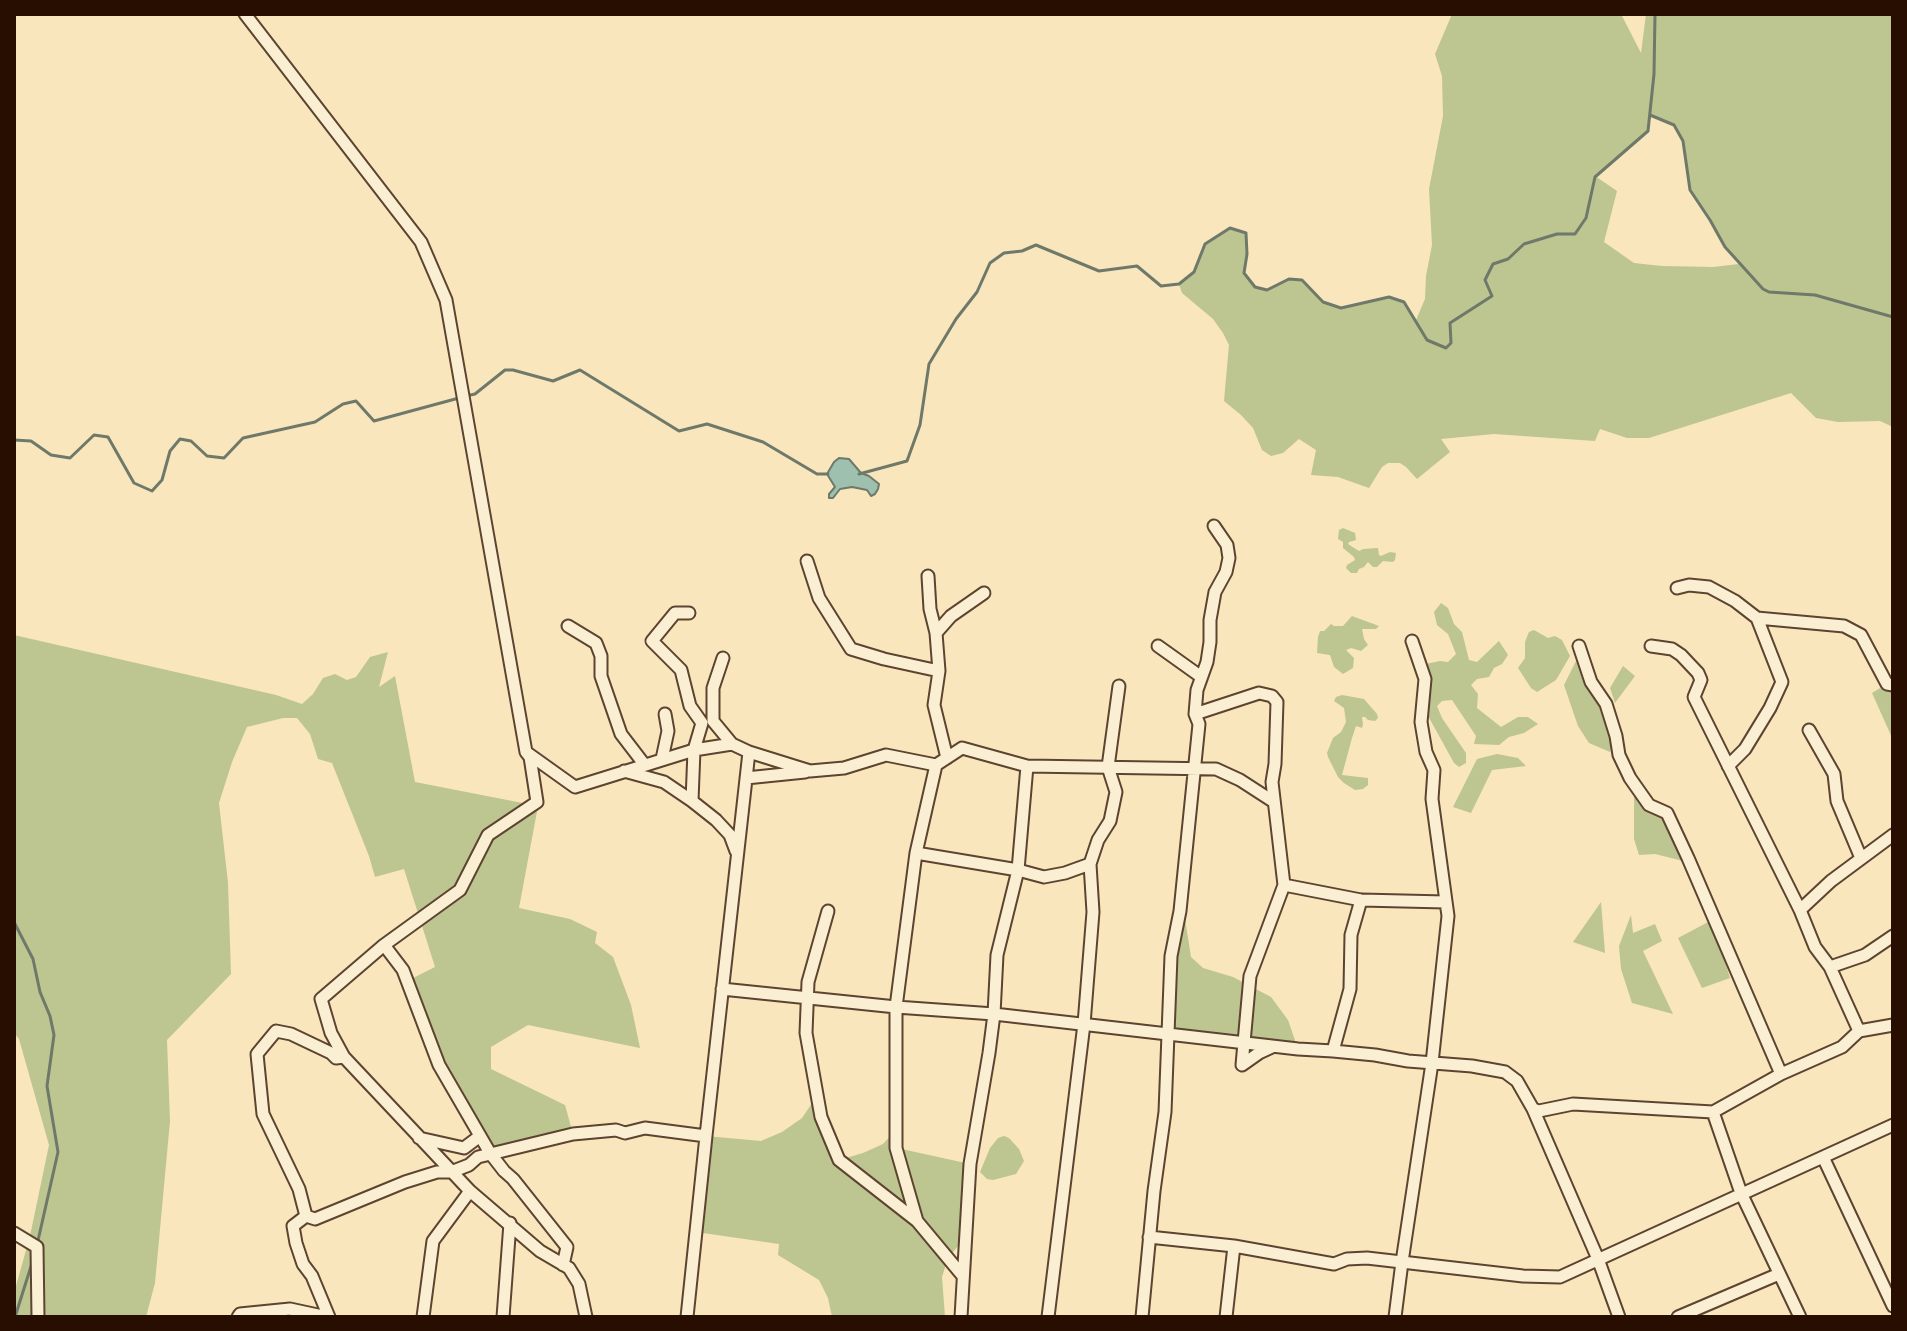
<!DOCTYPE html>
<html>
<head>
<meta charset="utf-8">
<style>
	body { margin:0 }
	#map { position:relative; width:1907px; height:1331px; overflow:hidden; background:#f9e6bc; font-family:Cardo,serif }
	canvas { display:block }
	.frame { position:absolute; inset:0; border:16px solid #280e01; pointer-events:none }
</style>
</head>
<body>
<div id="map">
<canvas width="1907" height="1331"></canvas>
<div class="frame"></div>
</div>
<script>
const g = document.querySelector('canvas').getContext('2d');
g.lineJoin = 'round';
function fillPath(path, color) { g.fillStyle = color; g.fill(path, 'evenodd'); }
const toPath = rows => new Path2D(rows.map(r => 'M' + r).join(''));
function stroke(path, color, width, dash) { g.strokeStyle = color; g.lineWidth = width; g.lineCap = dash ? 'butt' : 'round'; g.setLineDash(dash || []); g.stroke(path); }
const green = toPath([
	[1452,14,1621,14,1641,53,1646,14,1893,14,1893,427,1880,421,1838,422,1816,418,1791,393,1649,438,1627,438,1600,429,1595,441,1494,434,1441,439,1450,452,1417,479,1406,467,1400,463,1388,463,1382,467,1369,488,1338,477,1311,475,1316,450,1299,439,1283,453,1271,456,1262,450,1253,428,1241,415,1224,401,1229,345,1223,333,1213,319,1182,293,1179,284,1194,272,1205,244,1230,228,1246,233,1247,254,1244,273,1255,287,1268,290,1289,279,1302,280,1323,301,1341,308,1389,297,1404,302,1416,320,1425,299,1426,276,1432,245,1429,189,1443,116,1442,76,1435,54],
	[1650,116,1674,126,1683,141,1690,190,1710,220,1725,247,1739,264,1713,267,1662,266,1634,263,1604,242,1617,191,1595,176,1648,131],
	[1343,528,1355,533,1356,540,1349,542,1348,544,1354,548,1359,551,1363,549,1378,548,1379,555,1381,556,1390,552,1396,553,1395,560,1393,562,1383,561,1377,567,1373,567,1368,562,1364,567,1359,569,1357,573,1351,573,1346,568,1347,565,1355,560,1354,557,1343,548,1343,542,1338,539,1339,530],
	[1441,603,1448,608,1454,624,1462,632,1469,660,1477,662,1499,641,1508,655,1502,664,1494,668,1489,677,1477,679,1471,685,1478,694,1477,708,1501,727,1518,717,1528,717,1538,724,1524,733,1509,737,1499,745,1474,744,1476,736,1452,700,1442,701,1437,706,1442,718,1466,753,1466,763,1459,767,1454,763,1422,705,1421,665,1440,661,1448,662,1456,654,1448,634,1437,625,1434,612],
	[1352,616,1379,626,1376,629,1362,629,1364,639,1368,645,1361,651,1351,648,1346,650,1354,658,1353,668,1343,674,1334,667,1330,655,1317,653,1318,637,1320,631,1324,631,1331,624,1334,626,1343,626],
	[1534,630,1548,638,1555,636,1562,640,1570,656,1556,680,1537,692,1531,688,1518,668,1525,658,1525,642,1529,632],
	[14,635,276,695,302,704,313,694,323,678,335,674,347,680,356,677,370,657,388,652,379,687,395,676,415,782,538,806,519,908,570,919,597,932,595,943,613,957,631,1005,640,1048,528,1025,491,1047,491,1069,565,1105,573,1134,490,1153,439,1065,407,981,435,967,404,869,375,877,369,856,332,763,318,759,310,734,297,718,283,718,247,727,232,762,219,803,228,883,231,974,167,1040,170,1121,155,1283,146,1317,14,1317,14,1293,30,1236,49,1145,19,1039,14,1033],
	[1579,655,1604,714,1613,743,1610,752,1589,743,1578,726,1564,685],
	[1623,666,1635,676,1615,703,1610,688],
	[1893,678,1893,740,1872,693,1887,684],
	[1342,695,1364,699,1377,714,1378,718,1375,721,1368,720,1365,717,1362,717,1363,724,1362,728,1356,726,1352,738,1342,775,1368,778,1368,785,1363,789,1355,790,1344,783,1338,777,1328,757,1327,753,1333,738,1341,732,1346,722,1344,708,1334,701,1336,697],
	[1497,754,1518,758,1526,766,1492,770,1471,813,1453,807,1477,759],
	[1634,788,1665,816,1687,862,1655,854,1639,855,1634,839],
	[1601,902,1605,953,1573,942],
	[1180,911,1185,919,1191,957,1203,968,1233,977,1271,997,1288,1020,1298,1049,1169,1034],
	[1631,915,1633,933,1655,924,1662,941,1643,951,1673,1014,1632,1003,1621,969,1619,946],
	[1712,920,1730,978,1702,988,1678,938],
	[817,1096,839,1160,863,1153,883,1144,896,1130,897,1148,970,1164,964,1239,948,1258,942,1277,945,1317,832,1317,828,1298,819,1280,778,1255,779,1244,696,1232,706,1136,761,1141,782,1132,802,1118],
	[1004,1136,1009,1138,1019,1149,1024,1161,1016,1174,993,1180,987,1179,980,1172,990,1148,998,1138]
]);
const water = toPath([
	[839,458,849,459,861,473,869,476,879,484,878,489,875,494,871,496,867,490,852,487,840,489,833,498,829,498,829,494,835,487,827,474,834,462,839,458]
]);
const stream = toPath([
	[1650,115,1674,125,1683,141,1690,190,1710,220,1725,247,1763,289,1769,292,1815,295,1893,317],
	[466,396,475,394,505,370,513,370,553,381,580,370,679,431,707,424,763,442,817,474,828,474],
	[14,440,31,441,51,455,70,458,94,435,108,437,134,483,152,491,162,480,170,451,180,439,191,441,207,456,224,458,243,438,315,422,343,404,356,401,374,421,459,398],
	[859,474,907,461,920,425,929,364,956,319,977,292,990,263,1004,253,1022,251,1036,245,1099,271,1137,266,1161,286,1179,284,1194,272,1205,244,1230,228,1246,233,1247,254,1244,273,1255,287,1267,290,1289,279,1302,280,1323,302,1341,308,1389,297,1404,302,1427,340,1446,348,1451,343,1450,323,1492,296,1485,280,1493,264,1508,259,1524,244,1557,234,1575,234,1586,218,1595,177,1648,131,1654,74,1655,14],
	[14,922,33,959,40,992,50,1016,54,1035,47,1086,58,1152,37,1245],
	[15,1317,33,1260]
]);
const minor = toPath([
	[245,14,421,242,446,300,526,752,575,787,694,750,732,744,749,752,810,771,844,768,886,755,936,765],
	[807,561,819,598,851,649,884,659,939,671],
	[928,576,930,609,936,633,939,671,934,705,947,758],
	[1677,588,1689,585,1709,587,1735,601,1757,618,1844,626,1861,635,1887,684,1893,685],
	[689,613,675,613,652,641,681,670,690,706,702,723,694,750,692,801],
	[568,626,596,643,601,656,601,676,621,734,644,764],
	[936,633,951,616,984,593],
	[1158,646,1200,676],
	[1579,646,1591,682,1606,704,1616,736,1619,755,1630,778,1649,805,1667,813,1688,858,1781,1074],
	[1651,646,1672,649,1681,655,1698,673,1701,680,1694,697,1800,910,1815,947,1830,967,1859,1031],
	[723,658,713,688,713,721,732,744],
	[1195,714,1259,693,1272,696,1277,702,1275,764,1272,782,1284,885,1250,976,1242,1065],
	[1809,730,1834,774,1837,801,1861,858],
	[526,752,530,757,537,802,488,835,460,890,384,945,321,999,331,1033,344,1057,470,1191,540,1251,569,1268,579,1284,586,1317],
	[662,759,668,731,665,714],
	[1728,766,1745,749,1770,708,1782,682,1757,618],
	[624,771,664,782,692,801,716,820,730,835,736,851],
	[746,778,805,772],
	[916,853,1018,870,1044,877,1065,873,1090,864],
	[1284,885,1361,900,1445,902],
	[1800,910,1831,881,1893,835],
	[828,911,808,982,806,1033,821,1117,839,1160,917,1221],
	[384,945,403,970,439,1065,490,1153,504,1171,513,1179,567,1247,563,1265],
	[1830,967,1865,955,1893,936],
	[722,989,896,1007,994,1014,1298,1049,1333,1051,1375,1055,1408,1061,1472,1066,1505,1072,1517,1081,1533,1109,1539,1111,1573,1104,1713,1112,1781,1074,1842,1047,1859,1031,1893,1025],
	[1333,1051,1350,989,1351,935,1361,900],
	[1242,1065,1259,1053,1272,1047],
	[1533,1109,1598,1259,1619,1317],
	[1713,1112,1741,1193,1800,1317],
	[419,1138,464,1148,480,1136],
	[1823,1157,1893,1306],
	[306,1216,299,1189,263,1114,257,1054,276,1031,291,1034,331,1053,336,1058,344,1057],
	[14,1233,37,1247,38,1317],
	[1149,1237,1234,1246,1334,1264,1347,1259,1367,1258,1523,1276,1560,1277,1893,1125],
	[962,1275,917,1221,896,1148,896,1007,916,853,936,765,962,748,1027,766,1216,769,1240,780,1274,802],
	[238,1317,240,1314,290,1309,327,1317],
	[329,1317,312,1276,303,1264,296,1243,293,1226,306,1216,315,1219,405,1182,437,1172,451,1172,469,1165,478,1157,573,1134,616,1130,625,1133,645,1128,706,1136],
	[423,1317,433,1241,470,1191],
	[503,1317,510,1223],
	[687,1317,706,1136,749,752],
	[961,1317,970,1164,989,1053,994,1014,997,955,1018,870,1027,766],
	[1048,1317,1084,1024,1093,912,1090,864,1098,840,1110,821,1116,792,1108,767,1119,686],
	[1142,1317,1154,1191,1165,1112,1171,956,1180,911,1199,724,1195,714,1197,690,1207,662,1210,642,1210,620,1215,592,1226,572,1229,558,1227,545,1214,526],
	[1226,1317,1234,1246],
	[1395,1317,1402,1262,1432,1063,1448,916,1432,799,1434,770,1426,752,1421,722,1425,679,1412,641],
	[1678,1317,1779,1274]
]);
fillPath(green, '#bdc591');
fillPath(water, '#9ec0ae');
stroke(water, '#6f7969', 2);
stroke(stream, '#6f7969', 3);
stroke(minor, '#5c4430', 15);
stroke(minor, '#fbefd3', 11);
</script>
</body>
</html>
